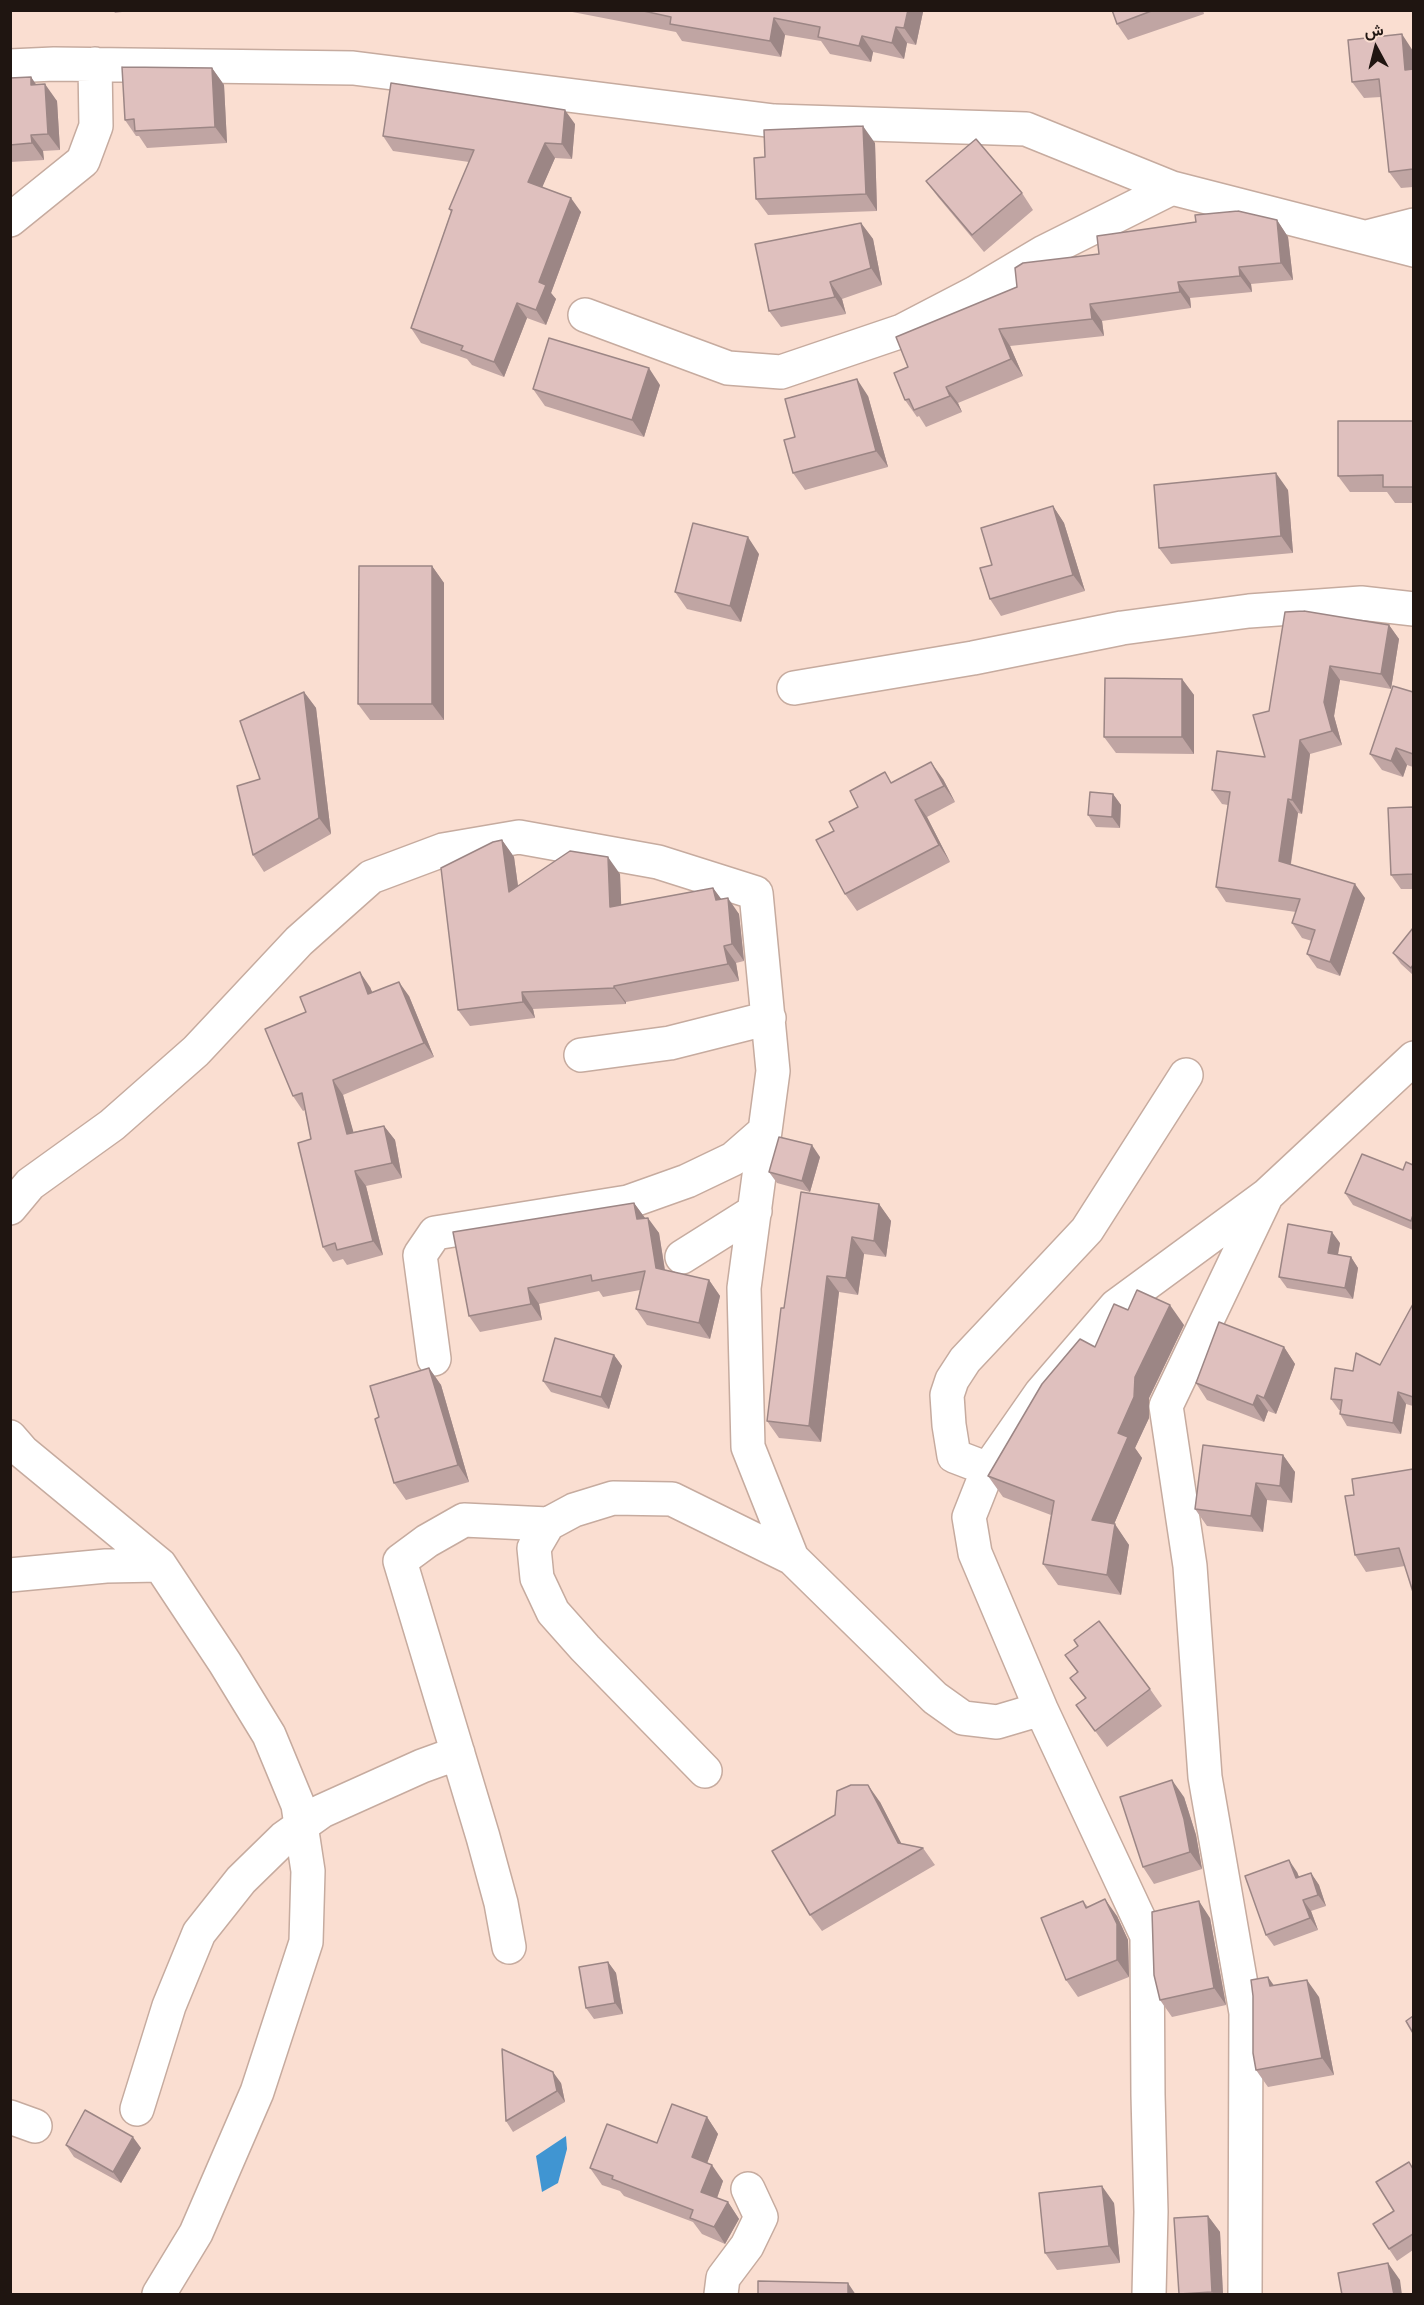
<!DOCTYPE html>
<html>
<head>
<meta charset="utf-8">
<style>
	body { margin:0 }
	#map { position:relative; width:1424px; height:2305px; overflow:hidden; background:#faded1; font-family:Manrope,Vazirmatn,sans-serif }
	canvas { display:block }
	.frame { position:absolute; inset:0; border:12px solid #1f1511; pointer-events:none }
	.north { position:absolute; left:1346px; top:18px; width:60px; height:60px; -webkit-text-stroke:4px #faded1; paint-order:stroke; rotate:353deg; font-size:16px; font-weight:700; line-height:24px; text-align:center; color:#1f1511 }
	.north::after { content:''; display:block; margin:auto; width:21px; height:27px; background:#1f1511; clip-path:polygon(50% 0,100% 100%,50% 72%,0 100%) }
</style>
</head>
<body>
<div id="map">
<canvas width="1424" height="2305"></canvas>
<div class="frame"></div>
<div class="north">ش</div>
</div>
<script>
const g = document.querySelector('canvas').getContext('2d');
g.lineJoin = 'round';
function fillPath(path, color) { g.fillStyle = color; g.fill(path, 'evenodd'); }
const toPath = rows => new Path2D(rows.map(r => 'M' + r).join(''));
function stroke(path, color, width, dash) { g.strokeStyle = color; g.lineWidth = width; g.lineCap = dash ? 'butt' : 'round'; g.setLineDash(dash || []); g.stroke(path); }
const water = toPath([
	[566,2136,567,2149,558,2183,542,2192,536,2156]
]);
const minor = toPath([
	[10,66,54,64,353,68,774,121,1026,129,1172,188,1414,250],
	[10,220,83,161,96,126,95,64],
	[1367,237,1414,225],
	[585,315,728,368,781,372,902,331,975,293,1044,252,1172,188],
	[794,688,973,658,1122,628,1249,611,1361,603,1414,609],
	[581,1055,670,1043,769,1018],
	[10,1208,30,1184,112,1125,196,1051,299,941,371,877,443,850,519,837,658,862,756,893,773,1071,744,1288,748,1447,792,1558,935,1698,963,1718,997,1722,1041,1709],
	[682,1257,755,1211],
	[434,1359,420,1255,435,1233,628,1202,687,1181,733,1159,765,1131],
	[10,1437,23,1452,160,1565,225,1663,269,1735,298,1805,308,1871,306,1942,257,2092,196,2233,159,2294],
	[988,1469,954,1456,949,1425,947,1395,952,1380,965,1360,1087,1230,1186,1075],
	[10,1575,106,1566,160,1565],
	[705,1771,585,1648,553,1612,537,1578,534,1548,548,1524,574,1510,613,1498,672,1499,792,1558],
	[509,1947,501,1903,483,1837,400,1561,427,1541,464,1520,548,1524],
	[137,2109,169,2006,199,1933,241,1880,284,1838,322,1811,422,1766,458,1753],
	[10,2117,35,2126],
	[721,2294,723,2278,747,2246,761,2217,748,2189],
	[1149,2294,1151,2212,1148,2095,1147,1936,1041,1709,975,1553,969,1517,988,1469,1041,1393,1116,1306,1267,1195,1414,1058],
	[1245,2294,1246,2013,1205,1777,1190,1566,1166,1406,1265,1199]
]);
const wall = toPath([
	[113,10,136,10,115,13],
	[562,10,923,10,923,12,916,45,907,43,904,59,873,52,871,62,830,54,821,41,785,35,781,57,682,41,676,32],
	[1112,10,1203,10,1204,14,1128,40,1117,24],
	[1413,51,1413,187,1401,188,1389,172,1381,97,1364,98,1352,82],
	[212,68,224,85,227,143,147,148,139,136,136,136,125,120],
	[31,77,36,85,57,101,60,150,43,151,44,160,10,162,10,78],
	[575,124,572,159,555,158,542,187,581,212,551,293,556,299,546,325,527,318,504,377,472,365,467,359,421,343,411,328,451,212,449,209,469,162,393,151,383,136],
	[875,143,877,211,768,215,756,199,765,157],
	[926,181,1022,193,1033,210,984,252,938,197],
	[1277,220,1288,237,1293,280,1251,284,1252,292,1190,298,1191,308,1102,321,1104,336,1010,346,1023,376,958,403,962,412,926,427,919,416,917,417,905,400,908,367,1017,287,1099,254],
	[861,223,873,239,882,285,842,299,846,314,781,327,769,311],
	[660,385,644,437,545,406,533,389],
	[868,396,888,467,805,490,793,473,795,437],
	[1413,421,1413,503,1395,503,1387,492,1350,492,1338,476],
	[1288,490,1293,553,1171,564,1159,548],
	[1053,506,1064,523,1085,591,1001,616,990,599,992,565],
	[759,554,741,622,687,609,675,592],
	[432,566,444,583,444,720,370,720,358,704],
	[1285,612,1389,625,1399,639,1391,689,1340,680,1334,716,1342,745,1310,754,1302,814,1298,813,1291,864,1365,898,1340,976,1317,968,1307,954,1312,941,1302,938,1292,923,1296,912,1226,902,1216,887,1228,805,1222,804,1212,790,1265,757,1269,711],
	[1182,679,1194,695,1194,754,1116,753,1104,737],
	[304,692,316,708,331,834,264,872,253,855,260,779],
	[1413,692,1413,767,1407,765,1403,777,1382,770,1370,754],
	[943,779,955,802,927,817,950,862,857,911,845,894,834,831,858,807,892,783],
	[1113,794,1121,805,1120,828,1096,827,1088,815],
	[1413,807,1413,889,1401,889,1391,875],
	[502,840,514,857,518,886,620,874,621,905,713,888,721,899,739,914,744,961,736,963,739,981,626,1002,626,1004,533,1009,535,1018,470,1026,458,1010],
	[1413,928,1413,975,1401,964,1393,953],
	[370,987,372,992,409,996,434,1057,343,1095,353,1132,384,1126,395,1140,402,1178,366,1186,383,1255,347,1265,343,1259,333,1262,323,1247,311,1139,305,1110,303,1111,293,1096],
	[820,1157,810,1192,777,1183,769,1172],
	[1413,1165,1413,1230,1353,1205,1345,1193],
	[634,1203,645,1218,659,1233,665,1270,709,1280,720,1296,710,1339,647,1325,636,1309,640,1290,603,1297,599,1291,539,1304,542,1320,480,1332,469,1316],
	[879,1204,891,1221,886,1257,864,1254,858,1295,839,1292,821,1442,779,1438,767,1421,784,1308],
	[1340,1243,1338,1255,1351,1257,1358,1268,1353,1299,1287,1288,1279,1277],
	[1413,1304,1413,1406,1406,1404,1401,1434,1347,1426,1340,1414,1340,1410,1339,1410,1331,1399,1353,1371,1380,1365],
	[1128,1310,1184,1325,1149,1398,1149,1418,1135,1448,1142,1458,1114,1524,1129,1545,1121,1595,1058,1585,1043,1564,1051,1515,1003,1497,988,1476,1095,1347],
	[1284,1347,1295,1364,1276,1414,1268,1411,1264,1422,1207,1400,1196,1383],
	[614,1355,622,1366,609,1409,551,1392,543,1381],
	[429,1368,441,1385,469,1482,406,1500,394,1483,379,1417],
	[1283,1455,1295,1472,1292,1503,1267,1500,1263,1532,1207,1526,1195,1509],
	[1413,1469,1405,1566,1366,1572,1355,1555,1354,1495],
	[1065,1655,1150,1689,1162,1706,1107,1747,1076,1705,1085,1698,1070,1678,1077,1672],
	[1184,1797,1196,1835,1202,1869,1154,1884,1143,1867],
	[880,1802,901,1844,923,1848,935,1865,822,1931,810,1915,835,1815],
	[1297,1872,1299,1877,1311,1873,1319,1885,1326,1906,1311,1911,1318,1930,1274,1946,1266,1935],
	[1083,1901,1088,1907,1117,1916,1128,1940,1129,1977,1078,1997,1066,1980],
	[1210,1918,1226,2005,1172,2017,1160,2000],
	[608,1962,616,1973,623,2014,594,2019,586,2008],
	[1274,1986,1319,1997,1334,2075,1268,2087,1256,2070,1253,1996],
	[561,2083,565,2102,513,2132,506,2121],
	[707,2117,718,2134,707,2163,723,2181,717,2198,728,2202,739,2219,725,2244,702,2234,693,2222,624,2196,620,2191,602,2185,590,2168,657,2143],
	[66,2145,141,2148,121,2183,74,2157],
	[1413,2169,1413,2250,1397,2261,1389,2249,1394,2211],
	[1114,2203,1120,2263,1057,2270,1045,2253],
	[1208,2216,1220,2232,1223,2295,1179,2295]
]);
const shadedWall = toPath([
	[908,10,923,10,923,12,916,45,904,28],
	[774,18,785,35,781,57,770,41],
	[896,27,907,43,904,59,892,43],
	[1402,34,1413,51,1413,82,1405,70],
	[862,36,873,52,871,62,859,46],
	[212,68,224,85,227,143,215,127],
	[31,77,42,93,31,85],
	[45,84,57,101,60,150,48,134],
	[565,110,575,124,572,159,562,144],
	[863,126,875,143,877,211,866,194],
	[31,135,43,151,44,160,32,143],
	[545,143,555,158,538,197,528,182],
	[571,198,581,212,551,293,556,299,546,325,536,310,539,282],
	[1277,220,1288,237,1293,280,1281,263],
	[861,223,873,239,882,285,871,268],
	[1239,267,1251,284,1252,292,1240,276],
	[830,282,842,299,846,314,835,297],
	[1178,282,1190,298,1191,308,1180,292],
	[517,303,527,318,504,377,494,362],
	[1090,304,1102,321,1104,336,1092,319],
	[999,329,1010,346,1023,376,1011,359],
	[649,368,660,385,644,437,632,420],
	[857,379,868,396,888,467,876,451],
	[946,387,958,403,962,412,950,396],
	[1276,473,1288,490,1293,553,1281,536],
	[1053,506,1064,523,1085,591,1073,575],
	[748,537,759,554,741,622,730,606],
	[432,566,444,583,444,720,432,704],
	[1389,625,1399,639,1391,689,1381,674],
	[1330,666,1340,680,1334,716,1342,745,1332,731,1324,702],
	[1182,679,1194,695,1194,754,1182,737],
	[304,692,316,708,331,834,319,818],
	[1300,740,1310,754,1302,814,1292,800],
	[1396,748,1407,765,1403,777,1391,761],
	[931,762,943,779,955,802,944,786],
	[1113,794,1121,805,1120,828,1112,817],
	[1288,799,1298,813,1289,875,1279,861],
	[915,800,927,817,950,862,939,845],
	[502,840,514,857,521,908,509,892],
	[608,857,620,874,622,924,610,907],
	[1355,884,1365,898,1340,976,1330,962],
	[713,888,725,904,716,900],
	[728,898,739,914,744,961,732,944],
	[724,946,736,963,739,981,728,964],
	[360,972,370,987,379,1008,368,994],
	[399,982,409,996,434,1057,424,1043],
	[614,986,626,1002,626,1004,614,988],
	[522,992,533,1009,535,1018,523,1002],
	[333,1080,343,1095,358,1148,347,1134],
	[384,1126,395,1140,402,1178,392,1163],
	[812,1145,820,1157,810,1192,802,1181],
	[355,1171,366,1186,383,1255,373,1241],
	[634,1203,645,1218,637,1219],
	[879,1204,891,1221,886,1257,874,1241],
	[648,1218,659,1233,667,1284,656,1268],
	[1332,1232,1340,1243,1336,1264,1328,1253],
	[852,1237,864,1254,858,1295,846,1278],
	[1351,1257,1358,1268,1353,1299,1345,1288],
	[827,1276,839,1292,821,1442,809,1426],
	[709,1280,720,1296,710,1339,699,1323],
	[528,1288,539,1304,542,1320,531,1304],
	[1170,1305,1184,1325,1149,1398,1149,1418,1135,1448,1142,1458,1107,1541,1092,1520,1135,1377],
	[1284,1347,1295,1364,1276,1414,1264,1398],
	[614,1355,622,1366,609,1409,601,1397],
	[429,1368,441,1385,469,1482,458,1465],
	[1398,1392,1406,1404,1401,1434,1393,1423],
	[1257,1395,1268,1411,1264,1422,1253,1405],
	[1283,1455,1295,1472,1292,1503,1280,1486],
	[1256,1483,1267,1500,1263,1532,1251,1516],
	[1115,1524,1129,1545,1121,1595,1107,1575],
	[1172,1780,1184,1797,1196,1835,1202,1869,1190,1852],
	[868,1785,880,1802,910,1860,898,1843],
	[1289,1860,1297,1872,1304,1890,1296,1878],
	[1311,1873,1319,1885,1326,1906,1318,1895],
	[1105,1899,1117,1916,1128,1940,1129,1977,1117,1960],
	[1303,1900,1311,1911,1318,1930,1310,1918],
	[1199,1901,1210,1918,1226,2005,1214,1988],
	[608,1962,616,1973,623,2014,615,2003],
	[1268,1977,1280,1994,1270,1986],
	[1307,1980,1319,1997,1334,2075,1322,2058],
	[553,2072,561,2083,565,2102,557,2091],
	[707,2117,718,2134,703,2174,692,2157],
	[133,2137,141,2148,121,2183,113,2172],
	[712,2165,723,2181,713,2209,701,2192],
	[1102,2186,1114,2203,1120,2263,1109,2246],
	[728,2202,739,2219,725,2244,714,2227],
	[1208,2216,1220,2232,1223,2295,1214,2295,1212,2292],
	[1388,2263,1400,2280,1402,2295,1394,2295],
	[848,2283,856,2295,848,2295]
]);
const building = toPath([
	[639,10,908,10,904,28,896,27,892,43,862,36,859,46,818,37,820,27,774,18,770,41,670,24,671,17,639,10],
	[1112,10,1154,10,1117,24,1112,10],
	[1402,34,1405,70,1413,69,1413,169,1389,172,1379,79,1352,82,1348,40,1402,34],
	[122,67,212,68,215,127,135,131,134,119,125,120,122,67],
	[31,77,31,85,45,84,48,134,31,135,32,143,10,145,10,78,31,77],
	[391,83,565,110,562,144,545,143,528,182,571,198,539,282,546,285,536,310,517,303,494,362,461,350,463,346,411,328,452,210,449,209,474,150,383,136,391,83],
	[863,126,866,194,756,199,754,158,765,157,764,130,863,126],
	[976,139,1022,193,972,235,926,181,976,139],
	[1238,211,1277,220,1281,263,1239,267,1240,276,1178,282,1180,292,1090,304,1092,319,999,329,1011,359,946,387,950,396,914,410,909,399,905,400,894,373,908,367,896,337,1017,287,1015,268,1023,263,1099,254,1097,236,1196,222,1195,215,1238,211],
	[861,223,871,268,830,282,835,297,769,311,755,244,861,223],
	[549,338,649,368,632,420,533,389,549,338],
	[857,379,876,451,793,473,784,440,795,437,785,399,857,379],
	[1338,421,1413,421,1413,487,1383,487,1383,475,1338,476,1338,421],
	[1276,473,1281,536,1159,548,1154,485,1276,473],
	[1053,506,1073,575,990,599,980,568,992,565,981,528,1053,506],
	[693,523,748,537,730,606,675,592,693,523],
	[359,566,432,566,432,704,358,704,359,566],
	[1304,611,1389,625,1381,674,1330,666,1324,702,1332,731,1300,740,1292,800,1288,799,1279,861,1355,884,1330,962,1307,954,1315,930,1292,923,1300,899,1216,887,1230,792,1212,790,1217,751,1265,757,1253,715,1269,711,1285,612,1304,611],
	[1105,678,1182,679,1182,737,1104,737,1105,678],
	[1393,686,1413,692,1413,754,1396,748,1391,761,1370,754,1393,686],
	[304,692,319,818,253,855,237,786,260,779,240,721,304,692],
	[931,762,944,786,915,800,939,845,845,894,816,840,834,831,829,822,858,807,850,791,885,772,891,783,931,762],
	[1090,792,1113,794,1112,817,1088,815,1090,792],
	[1413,807,1413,874,1391,875,1388,808,1413,807],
	[502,840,509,892,570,851,608,857,610,907,713,888,716,900,728,898,732,944,724,946,728,964,614,986,614,988,522,992,523,1002,458,1010,441,868,493,842,502,840],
	[1413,928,1413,965,1411,968,1393,953,1413,928],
	[360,972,368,994,399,982,424,1043,333,1080,347,1134,384,1126,392,1163,355,1171,373,1241,337,1250,335,1243,323,1247,298,1143,311,1139,302,1093,293,1096,265,1029,306,1012,300,997,360,972],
	[779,1137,812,1145,802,1181,769,1172,779,1137],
	[1362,1154,1403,1170,1406,1162,1413,1165,1413,1215,1411,1221,1345,1193,1362,1154],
	[801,1192,879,1204,874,1241,852,1237,846,1278,827,1276,809,1426,767,1421,781,1308,784,1308,801,1192],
	[634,1203,637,1219,648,1218,656,1268,709,1280,699,1323,636,1309,645,1271,592,1281,591,1275,528,1288,531,1304,469,1316,453,1232,634,1203],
	[1288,1224,1332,1232,1328,1253,1351,1257,1345,1288,1279,1277,1288,1224],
	[1137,1290,1170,1305,1135,1377,1134,1397,1118,1433,1128,1437,1092,1520,1115,1524,1107,1575,1043,1564,1054,1501,988,1476,1042,1384,1080,1339,1095,1347,1114,1304,1128,1310,1137,1290],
	[1413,1304,1413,1397,1398,1392,1393,1423,1340,1414,1342,1400,1331,1399,1335,1368,1353,1371,1356,1353,1380,1365,1413,1304],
	[1219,1322,1284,1347,1264,1398,1257,1395,1253,1405,1196,1383,1219,1322],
	[555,1338,614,1355,601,1397,543,1381,555,1338],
	[429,1368,458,1465,394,1483,375,1419,379,1417,370,1386,429,1368],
	[1203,1445,1283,1455,1280,1486,1256,1483,1251,1516,1195,1509,1203,1445],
	[1413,1469,1413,1592,1399,1548,1355,1555,1345,1496,1354,1495,1352,1479,1413,1469],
	[1099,1621,1150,1689,1095,1731,1076,1705,1086,1698,1070,1678,1078,1672,1065,1655,1078,1646,1074,1640,1099,1621],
	[1172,1780,1184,1819,1190,1852,1143,1867,1120,1797,1172,1780],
	[851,1785,868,1785,898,1843,923,1848,810,1915,772,1851,835,1815,837,1791,851,1785],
	[1289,1860,1296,1878,1311,1873,1318,1895,1303,1900,1310,1918,1266,1935,1245,1876,1289,1860],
	[1105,1899,1117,1924,1117,1960,1066,1980,1041,1918,1083,1901,1086,1908,1105,1899],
	[1199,1901,1214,1988,1160,2000,1154,1975,1152,1912,1199,1901],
	[608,1962,615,2003,586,2008,579,1967,608,1962],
	[1268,1977,1270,1986,1307,1980,1322,2058,1256,2070,1253,2053,1253,1996,1251,1980,1268,1977],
	[1413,2016,1413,2033,1406,2021,1413,2016],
	[502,2049,553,2072,557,2091,506,2121,502,2049],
	[672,2104,707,2117,692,2157,712,2165,701,2192,728,2202,714,2227,690,2218,693,2210,612,2179,613,2176,590,2168,607,2124,657,2143,672,2104],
	[85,2110,133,2137,113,2172,66,2145,85,2110],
	[1409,2162,1413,2169,1413,2234,1389,2249,1373,2224,1394,2211,1376,2182,1409,2162],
	[1102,2186,1109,2246,1045,2253,1039,2193,1102,2186],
	[1208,2216,1212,2292,1179,2294,1174,2218,1208,2216],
	[1388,2263,1394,2295,1342,2295,1338,2273,1388,2263],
	[758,2281,848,2283,848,2295,758,2295,758,2281]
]);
fillPath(water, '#4095d2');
stroke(minor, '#c6ab9f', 36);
stroke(minor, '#fff', 33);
fillPath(wall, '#c0a5a3');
fillPath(shadedWall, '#9c8685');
fillPath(building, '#dfc0be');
stroke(building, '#9c8685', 1.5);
</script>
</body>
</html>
